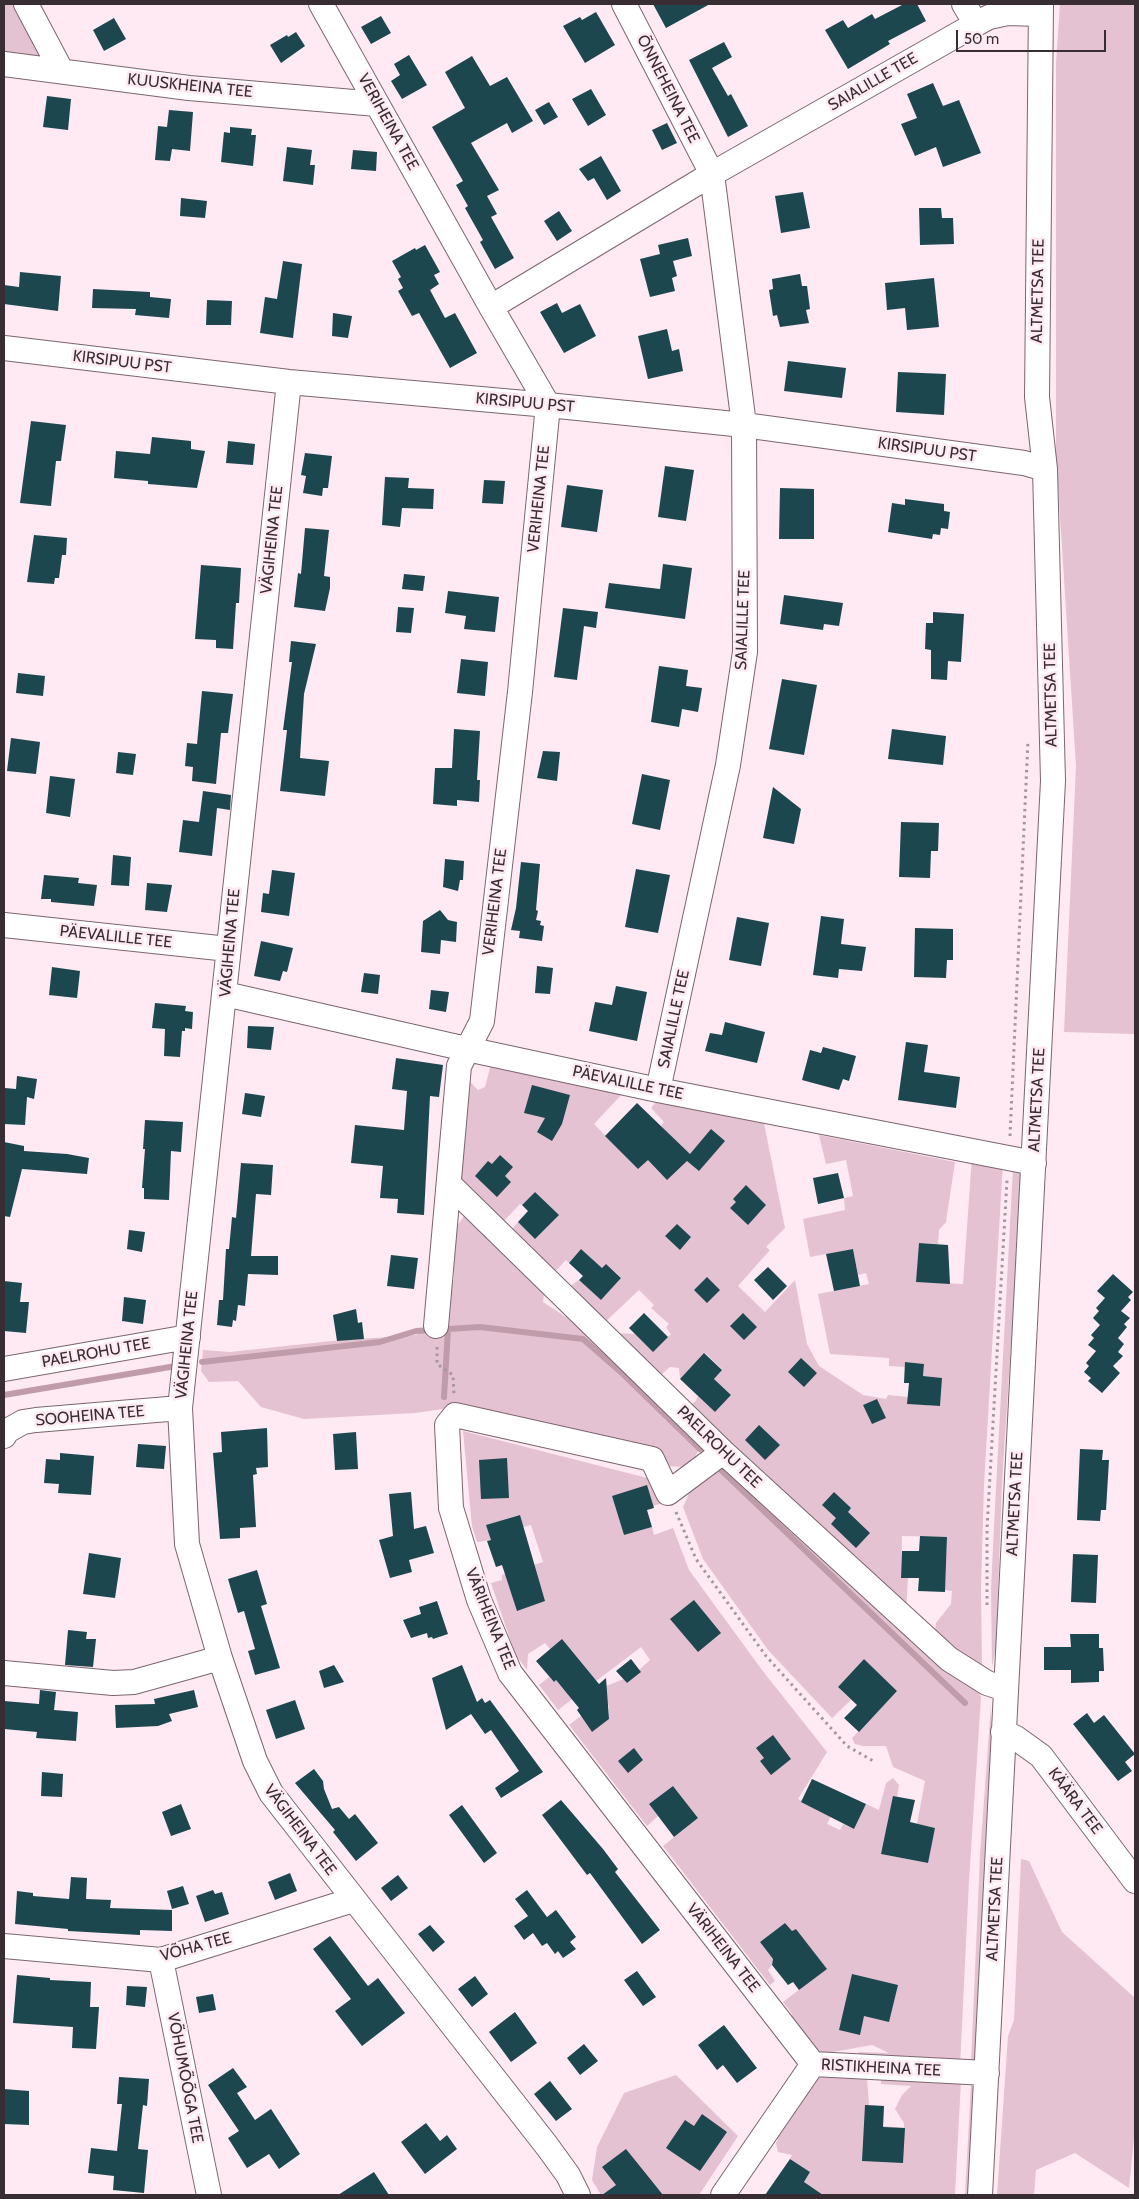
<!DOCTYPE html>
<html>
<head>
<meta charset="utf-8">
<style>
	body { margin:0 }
	#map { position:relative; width:1139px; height:2199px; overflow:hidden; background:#ffe9f2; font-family:Cabin,sans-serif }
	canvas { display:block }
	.frame { position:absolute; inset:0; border:5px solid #372d32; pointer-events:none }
	.scale { position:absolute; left:956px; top:30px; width:150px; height:22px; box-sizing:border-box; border:2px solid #372d32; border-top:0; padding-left:6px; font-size:15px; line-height:18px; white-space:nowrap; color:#372d32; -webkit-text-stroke:4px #ffe9f2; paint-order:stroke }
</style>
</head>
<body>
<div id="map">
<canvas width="1139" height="2199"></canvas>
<div class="frame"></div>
<div class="scale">50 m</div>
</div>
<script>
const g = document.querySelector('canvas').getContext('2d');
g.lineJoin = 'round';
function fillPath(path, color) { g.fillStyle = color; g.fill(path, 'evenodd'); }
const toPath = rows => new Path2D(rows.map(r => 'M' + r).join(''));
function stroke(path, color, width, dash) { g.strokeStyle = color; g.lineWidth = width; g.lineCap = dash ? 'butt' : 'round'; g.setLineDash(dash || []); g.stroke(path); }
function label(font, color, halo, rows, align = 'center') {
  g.font = font + ' Cabin,sans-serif'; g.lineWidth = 5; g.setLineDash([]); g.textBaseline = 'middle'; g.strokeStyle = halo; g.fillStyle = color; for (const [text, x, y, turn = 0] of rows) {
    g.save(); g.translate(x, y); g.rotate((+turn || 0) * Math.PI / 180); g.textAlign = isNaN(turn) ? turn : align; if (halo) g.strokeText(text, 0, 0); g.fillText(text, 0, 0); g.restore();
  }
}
const green = toPath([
	[4,4,19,4,51,64,4,60],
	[1060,4,1135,4,1135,1034,1064,1032,1076,766,1056,454,1056,63],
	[491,1064,624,1092,594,1124,638,1169,671,1136,661,1126,664,1122,651,1108,658,1099,764,1123,785,1228,766,1247,770,1250,738,1286,765,1312,795,1280,807,1344,819,1366,863,1395,886,1399,888,1395,908,1397,908,1404,940,1406,941,1378,923,1376,924,1364,905,1362,905,1367,889,1366,889,1358,830,1354,818,1294,869,1284,866,1273,858,1275,853,1249,810,1257,803,1219,845,1210,844,1198,853,1196,846,1160,826,1164,819,1135,955,1162,946,1222,939,1230,938,1244,919,1243,917,1282,963,1284,972,1156,1003,1162,984,1485,981,1587,982,1668,934,1638,936,1623,951,1604,952,1591,945,1590,947,1537,902,1536,901,1577,908,1578,906,1612,688,1406,695,1402,698,1396,715,1412,731,1395,714,1379,722,1369,705,1353,680,1379,679,1368,670,1367,662,1374,661,1380,612,1333,635,1334,653,1351,671,1334,666,1327,669,1324,651,1308,654,1305,639,1290,603,1324,566,1289,579,1280,601,1300,621,1277,606,1264,602,1268,581,1249,569,1263,566,1260,552,1275,509,1233,518,1222,535,1238,558,1215,535,1192,522,1205,520,1204,500,1225,456,1182,467,1079,478,1090,485,1087],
	[1013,1168,1019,1169,1022,1174,1002,1483,996,1646,992,1667,991,1590,994,1526],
	[464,1216,472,1218,545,1286,543,1302,566,1317,581,1322,702,1443,694,1459,682,1467,668,1466,450,1408,415,1413,304,1419,261,1407,238,1381,209,1382,201,1371,203,1350,230,1352,332,1341,416,1335,443,1319,454,1279,455,1229],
	[463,1431,655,1480,663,1503,653,1506,612,1496,624,1535,652,1527,654,1535,673,1528,689,1570,762,1670,827,1752,798,1799,831,1816,827,1824,840,1830,843,1824,854,1829,866,1804,879,1810,886,1783,893,1778,899,1785,897,1797,894,1796,882,1854,927,1863,935,1828,917,1824,925,1781,893,1767,886,1746,863,1746,855,1744,852,1738,897,1691,864,1659,838,1687,851,1700,832,1718,768,1650,703,1559,683,1507,695,1480,722,1463,976,1687,981,1697,969,1881,960,2066,863,2059,858,2052,889,2053,872,2045,793,2059,778,2037,792,2014,783,2002,826,1969,796,1929,792,1931,785,1923,760,1942,773,1959,772,1965,768,1970,775,1981,770,1985,663,1846,698,1818,673,1786,649,1804,658,1816,647,1826,569,1725,581,1716,592,1732,609,1719,609,1706,598,1693,606,1686,624,1679,627,1683,640,1673,639,1670,650,1660,641,1647,558,1710,539,1685,549,1677,554,1682,556,1680,564,1690,550,1649,545,1643,528,1654,527,1670,515,1654,491,1583,502,1580,502,1575,543,1562,531,1525,523,1527,519,1515,487,1525,491,1540,477,1542,472,1526],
	[991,1705,991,1740,976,2055,971,2063,980,1855],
	[1021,1859,1029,1861,1062,1932,1135,1998,1135,2129,1129,2188,1075,2153,1036,2170,1034,2195,997,2195,1008,2036,1014,2020],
	[676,2075,738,2136,699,2195,601,2195,592,2180,597,2147,624,2093],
	[820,2075,867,2078,869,2105,884,2106,883,2126,904,2128,904,2123,895,2109,902,2095,911,2086,881,2084,881,2078,961,2080,955,2195,804,2195,810,2187,804,2182,810,2172,790,2159,792,2155,778,2152,776,2143,778,2140,775,2137,799,2093],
	[971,2084,974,2089,970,2195,965,2195]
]);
const stream = toPath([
	[202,1362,380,1342,416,1331,480,1327,583,1339,623,1374,700,1449],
	[4,1395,176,1366],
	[444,1397,448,1329],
	[718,1467,965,1703]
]);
const building = toPath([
	[653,4,710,4,666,28],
	[904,4,917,4,926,21,888,41,890,44,848,69,825,30,843,20,848,28,872,14,875,19],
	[596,12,615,45,585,63,563,26,580,17,582,20],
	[381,16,391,33,371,44,361,27],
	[114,18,126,39,104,51,93,30],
	[296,32,305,46,281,63,270,45,287,35,288,37],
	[724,42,732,57,712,68,728,96,731,94,748,126,728,137,689,60],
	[409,55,427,85,402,99,391,81,400,75,394,64],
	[472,56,490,86,507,77,533,121,512,133,507,123,471,143,499,190,487,196,497,214,491,217,514,258,495,269,480,242,483,240,465,208,468,206,456,185,463,181,432,127,465,108,445,72],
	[933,83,943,106,959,100,981,153,943,167,936,147,915,156,901,124,917,118,907,94],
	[591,89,606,115,588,126,572,99],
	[47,96,71,99,68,130,43,127],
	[549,102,558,117,544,125,535,110],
	[169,110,193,112,190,151,172,149,170,161,155,160,158,126,167,127],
	[667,123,677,143,662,150,652,130],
	[230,127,252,129,251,135,256,135,253,166,221,162,224,132,230,133],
	[287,147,312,150,310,165,315,165,313,185,283,181],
	[353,150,377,152,376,171,351,169],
	[601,156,621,191,607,200,594,178,588,181,579,169],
	[803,192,810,228,781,233,775,196],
	[181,198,207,201,205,218,180,216],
	[919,208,941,208,942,218,953,218,954,244,920,245],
	[559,211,572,231,557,241,544,221],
	[688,238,692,256,673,261,677,276,672,278,675,291,650,297,640,259,660,254,658,245],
	[425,245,440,272,434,275,439,284,430,290,445,318,455,313,477,353,450,368,419,313,412,316,398,291,403,288,398,279,401,277,392,261,415,248,416,250],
	[283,261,302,264,293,338,260,333,265,297,277,299],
	[20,272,61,276,58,311,4,304,4,285,19,287],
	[800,274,802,286,807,286,810,309,806,310,809,323,780,327,777,315,773,316,769,290,773,289,772,279],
	[934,278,939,327,907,330,905,308,887,310,885,283],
	[93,289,150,292,150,297,171,299,169,318,135,315,136,309,92,308],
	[207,300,232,301,231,325,206,325],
	[557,303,562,313,580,304,596,336,564,353,540,312],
	[333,313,352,316,348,338,332,336],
	[667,329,672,351,679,349,683,371,648,379,638,336],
	[788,361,846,368,842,398,784,391],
	[898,372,946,374,944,415,896,412],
	[31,421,66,425,61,461,56,461,51,506,20,503],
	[152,437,191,441,191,449,205,451,197,488,148,484,148,481,114,478,116,451,150,454],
	[228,441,255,444,253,465,226,463],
	[305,453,332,456,328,488,323,488,322,496,303,493,306,476,301,475],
	[665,466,694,470,686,521,658,517],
	[385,477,409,478,408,488,434,489,433,509,402,508,400,527,382,525],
	[484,480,505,481,503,504,482,503],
	[567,485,603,490,597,532,561,527],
	[780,488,814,489,814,539,779,539],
	[905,499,944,504,944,511,950,512,948,529,941,528,940,535,933,534,932,539,888,532,892,503,905,505],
	[305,528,329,530,324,576,330,577,330,588,325,611,294,607,298,573,301,574],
	[34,535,67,538,66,555,62,555,59,578,55,578,54,584,27,582],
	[663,564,692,568,685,619,605,608,609,583,660,589],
	[201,565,241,568,239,603,236,603,233,649,216,648,216,640,195,639],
	[404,574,425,576,423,591,402,589],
	[448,591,499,597,495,632,464,629,466,616,445,613],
	[784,595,843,603,839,626,824,624,823,630,780,624],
	[398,607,414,608,411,633,396,632],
	[563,608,598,612,596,628,584,626,577,680,554,677],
	[933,612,964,614,961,662,948,661,947,680,931,679,931,650,925,649,926,623,933,623],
	[291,641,316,644,304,694,300,758,329,761,325,796,280,791,287,730,283,730,292,662,289,662],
	[461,659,488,662,485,696,457,693],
	[659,666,688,670,686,686,702,688,698,712,682,709,679,727,651,722],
	[18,673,45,676,43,696,16,693],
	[782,679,817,685,804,755,769,749],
	[202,691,233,694,228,733,221,733,216,784,192,781,193,767,185,766,187,743,197,744],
	[454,729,480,731,477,780,480,780,479,802,457,800,457,806,433,804,435,768,452,768],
	[892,729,946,736,943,765,888,759],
	[11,738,40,742,36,774,7,771],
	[543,751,560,752,557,781,537,778],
	[118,752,136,754,133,775,116,773],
	[642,774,670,780,660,830,632,824],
	[50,776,75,779,70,817,46,813],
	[773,787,801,809,794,844,763,838],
	[203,791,231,795,230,810,217,808,212,856,179,852,183,820,199,822],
	[901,822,939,823,938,851,931,851,930,878,899,877],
	[113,855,131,857,129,886,111,885],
	[445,859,464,861,463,880,460,880,458,891,443,887],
	[521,862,540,864,536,910,538,911,536,920,541,921,540,925,544,926,542,941,519,938,520,931,511,930,516,908],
	[636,869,670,875,658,933,625,927],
	[272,870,295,873,289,916,261,912,263,893,269,894],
	[44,875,79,878,78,883,97,885,94,906,51,902,51,899,41,899],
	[147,883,172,885,167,912,145,910],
	[440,910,448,920,457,922,456,942,441,940,440,954,421,952,423,921],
	[821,916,844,919,841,944,866,947,862,971,839,969,838,978,813,975],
	[737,917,769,923,761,966,729,960],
	[915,928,953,929,953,960,947,960,946,978,914,977],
	[261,941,293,948,287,972,283,971,280,981,254,976],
	[537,966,553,968,550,994,535,993],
	[52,967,80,971,77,998,49,995],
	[364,973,380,975,378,994,361,992],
	[616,986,647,992,637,1041,589,1031,595,1002,612,1005],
	[431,990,449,992,446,1012,429,1009],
	[155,1003,186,1006,185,1011,193,1012,192,1029,185,1028,185,1031,182,1031,180,1057,164,1056,165,1029,152,1028],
	[725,1022,765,1032,757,1063,705,1051,710,1033,722,1035],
	[248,1026,274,1027,271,1050,247,1048],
	[906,1042,928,1045,924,1072,960,1077,956,1108,898,1100],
	[823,1047,856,1056,849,1081,843,1079,839,1090,802,1080,810,1050,821,1053],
	[396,1058,443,1065,439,1097,430,1096,424,1215,397,1213,398,1199,380,1198,383,1166,351,1163,355,1125,404,1130,407,1091,392,1089],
	[17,1076,37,1079,34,1099,27,1097,25,1125,4,1124,5,1088,16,1089],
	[532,1085,570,1095,562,1124,552,1141,537,1132,545,1118,524,1113],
	[245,1093,265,1096,261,1117,242,1114],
	[637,1103,690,1154,711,1129,725,1141,699,1171,687,1161,667,1180,648,1160,638,1169,605,1136],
	[145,1120,183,1122,181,1152,171,1151,169,1200,144,1199,144,1188,142,1188,145,1149,143,1149],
	[4,1142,24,1146,24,1151,67,1154,89,1158,87,1174,22,1169,10,1217,4,1216],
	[500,1155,513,1167,505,1176,511,1182,497,1197,475,1176,488,1161,492,1164],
	[241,1163,273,1165,271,1195,256,1194,251,1256,278,1256,278,1275,248,1274,245,1306,238,1305,236,1321,233,1320,232,1327,217,1325,219,1300,223,1300,226,1249,229,1249,232,1217,236,1218],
	[838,1173,844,1198,818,1204,813,1178],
	[746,1185,766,1205,748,1225,730,1208,736,1202,733,1199],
	[535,1192,559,1215,535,1239,518,1222,528,1211,522,1205],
	[677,1224,691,1237,680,1250,665,1236],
	[129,1230,145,1232,142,1252,127,1249],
	[919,1243,948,1245,950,1284,916,1282],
	[581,1249,602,1268,606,1264,621,1278,601,1300,579,1280,583,1276,569,1263],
	[853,1249,860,1286,834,1291,826,1254],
	[391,1255,418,1258,414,1289,387,1286],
	[768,1267,787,1286,773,1300,754,1280],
	[1113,1274,1133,1292,1128,1297,1131,1300,1121,1311,1130,1318,1124,1324,1127,1327,1118,1338,1124,1344,1118,1352,1123,1356,1113,1366,1120,1373,1102,1393,1088,1381,1091,1378,1084,1372,1089,1366,1086,1363,1096,1351,1088,1345,1094,1338,1091,1335,1100,1325,1093,1318,1099,1311,1096,1308,1105,1298,1097,1291],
	[707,1277,720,1290,707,1303,694,1290],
	[4,1281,22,1283,20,1302,29,1302,26,1333,4,1331],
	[124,1297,146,1300,143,1324,122,1321],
	[356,1309,358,1323,362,1322,364,1339,337,1341,333,1315],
	[644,1313,668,1337,653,1352,629,1328],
	[743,1313,757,1327,744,1340,730,1326],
	[704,1353,722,1370,714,1379,731,1395,715,1412,680,1379],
	[801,1358,817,1373,804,1387,788,1372],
	[905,1362,924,1364,923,1376,942,1378,940,1406,907,1404,909,1383,904,1383],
	[877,1399,886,1418,872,1424,863,1405],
	[759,1425,780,1445,765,1460,745,1440],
	[267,1428,268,1467,256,1468,257,1474,253,1475,256,1527,240,1528,240,1538,220,1539,213,1453,222,1452,221,1432],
	[356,1432,358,1469,335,1470,333,1434],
	[138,1444,166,1446,164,1469,136,1467],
	[1080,1449,1103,1450,1102,1460,1109,1460,1106,1510,1101,1510,1100,1521,1077,1520],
	[60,1453,94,1456,91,1495,58,1493,59,1484,44,1483,46,1459,60,1460],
	[507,1458,509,1498,481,1499,479,1460],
	[647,1485,654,1508,647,1510,652,1527,624,1535,612,1496],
	[411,1492,414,1529,426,1526,434,1553,409,1560,412,1572,390,1578,379,1540,393,1536,389,1494],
	[834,1492,851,1508,848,1512,870,1533,856,1548,831,1524,836,1518,822,1505],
	[520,1515,545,1601,517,1611,502,1565,496,1567,487,1541,491,1540,486,1525],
	[920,1536,947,1537,945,1592,918,1591,919,1578,901,1578,902,1551,919,1551],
	[89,1553,121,1558,115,1598,83,1594],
	[1073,1554,1098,1555,1096,1603,1071,1602],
	[257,1570,267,1604,261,1606,280,1668,255,1675,248,1651,255,1649,244,1611,238,1613,228,1579],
	[694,1600,721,1633,698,1652,670,1619],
	[437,1601,448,1634,433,1639,432,1637,428,1638,427,1633,411,1638,403,1620,421,1614,419,1607],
	[68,1630,87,1632,86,1639,96,1639,93,1667,65,1665],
	[1070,1634,1099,1634,1099,1648,1103,1648,1104,1671,1099,1671,1099,1682,1071,1683,1071,1670,1044,1670,1044,1647,1071,1647],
	[562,1639,599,1684,606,1678,609,1719,592,1732,577,1710,579,1708,556,1680,554,1682,536,1661],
	[631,1659,641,1672,627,1683,616,1671],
	[864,1659,897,1691,859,1732,844,1718,857,1705,838,1687],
	[334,1665,344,1682,324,1688,319,1671],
	[462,1665,477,1702,482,1698,485,1703,490,1700,543,1772,501,1798,495,1788,519,1771,491,1730,485,1734,471,1714,446,1730,432,1678],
	[40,1690,56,1692,54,1710,78,1712,76,1741,36,1738,37,1732,4,1729,4,1701,39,1704],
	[194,1690,198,1707,169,1714,172,1721,158,1726,116,1728,115,1705,155,1704,154,1699],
	[295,1700,305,1729,276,1739,266,1710],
	[1087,1713,1094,1723,1104,1715,1135,1754,1125,1762,1132,1771,1118,1781,1073,1724],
	[773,1735,791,1759,771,1775,760,1761,764,1758,756,1748],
	[634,1748,643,1760,628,1773,618,1761],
	[314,1769,323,1781,324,1789,332,1809,339,1807,349,1819,355,1814,378,1843,356,1861,333,1832,335,1830,295,1783],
	[42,1772,63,1774,62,1797,41,1796],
	[812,1779,866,1804,854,1829,801,1802],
	[673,1786,698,1818,674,1837,649,1804],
	[893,1796,915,1800,910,1822,935,1828,928,1863,881,1854],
	[561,1800,603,1849,618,1869,615,1872,660,1930,642,1944,590,1873,587,1875,542,1815],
	[181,1804,191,1829,171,1836,162,1812],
	[462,1805,497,1853,484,1863,449,1815],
	[290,1873,297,1891,275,1900,268,1882],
	[398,1875,408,1888,391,1901,381,1888],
	[71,1877,87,1878,86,1899,111,1900,110,1908,172,1910,172,1931,140,1930,140,1935,68,1931,68,1929,15,1924,17,1891,33,1893,33,1896,69,1899],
	[183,1886,189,1904,172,1909,167,1891],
	[213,1890,215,1894,222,1892,229,1914,205,1922,196,1896],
	[527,1890,547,1917,556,1910,576,1937,570,1942,576,1949,563,1958,558,1951,555,1954,547,1943,542,1946,533,1933,524,1940,514,1926,528,1916,515,1899],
	[785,1923,792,1931,796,1929,827,1969,799,1990,793,1982,788,1985,772,1965,773,1959,760,1942],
	[430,1925,445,1942,433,1952,418,1934],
	[330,1936,368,1986,378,1978,405,2013,362,2046,335,2011,351,1999,313,1949],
	[637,1971,656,1997,643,2006,624,1980],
	[852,1974,898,1985,889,2022,864,2016,860,2035,839,2030],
	[17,1975,50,1978,50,1980,91,1982,90,2007,99,2007,96,2049,72,2048,73,2027,13,2023],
	[475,1976,488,1994,472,2007,458,1989],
	[127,1986,147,1987,145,2007,126,2005],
	[213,1994,216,2010,199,2013,196,1997],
	[515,2012,537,2043,511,2062,489,2032],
	[724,2025,757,2068,737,2083,723,2065,717,2070,698,2045],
	[584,2044,598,2061,580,2075,567,2058],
	[233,2068,247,2087,237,2093,255,2120,271,2109,300,2154,279,2169,269,2154,247,2168,228,2138,239,2131,208,2085],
	[119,2077,149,2079,147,2106,143,2105,138,2149,148,2150,144,2193,113,2190,114,2176,88,2173,91,2148,117,2151,122,2104,117,2104],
	[550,2081,572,2109,556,2121,534,2094],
	[4,2089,29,2091,29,2125,4,2124],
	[865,2105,884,2106,883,2127,905,2128,903,2163,862,2161],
	[702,2114,727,2132,700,2171,666,2148,685,2120,694,2126],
	[426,2123,440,2141,447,2135,457,2149,425,2174,401,2142],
	[626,2149,651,2180,663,2195,602,2195,616,2185,602,2167],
	[790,2159,810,2172,804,2182,823,2195,765,2195],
	[374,2172,389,2195,338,2195]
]);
const path = toPath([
	[1010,1136,1028,740],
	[437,1347,437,1364,453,1375,454,1395],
	[676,1512,696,1559,766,1656,847,1746,875,1762],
	[987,1605,987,1528,1007,1180]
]);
const minor = toPath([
	[26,4,61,70],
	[321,4,491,307,548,405,520,692,482,1021,459,1066,436,1326],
	[624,4,712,174,744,425,745,652,728,765,658,1090],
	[964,4,976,24],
	[4,64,189,88,377,104],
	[491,307,712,174,976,24,989,17,1008,13,1040,14],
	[4,348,289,382,548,405,744,425,1024,463,1045,469],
	[289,382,180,1408,187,1544,220,1658,255,1761,271,1793,547,2146,568,2175,578,2195],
	[4,925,228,949],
	[225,994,453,1046,658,1090,1034,1163],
	[449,1184,723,1452,949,1659,987,1683,1005,1689],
	[4,1369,188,1337],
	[4,1436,7,1431,23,1422,36,1420,180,1408],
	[723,1452,668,1493,652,1459,455,1415,447,1425,451,1508,479,1600,510,1673,813,2064],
	[4,1673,113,1683,134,1682,220,1658],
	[1003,1732,1016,1738,1041,1756,1135,1881],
	[4,1946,161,1960,353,1900],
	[161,1960,209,2195],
	[723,2195,813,2064,987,2073],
	[980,2195,1053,781,1045,469,1037,397,1041,4]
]);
const streetNames = [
	["SAIALILLE TEE",873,82,-30],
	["KUUSKHEINA TEE",190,86,6],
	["ÕNNEHEINA TEE",668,89,63],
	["VERIHEINA TEE",388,122,61],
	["ALTMETSA TEE",1038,291,-89],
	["KIRSIPUU PST",122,362,7],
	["KIRSIPUU PST",525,403,5],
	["KIRSIPUU PST",927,450,8],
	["VERIHEINA TEE",539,499,-84],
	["VÄGIHEINA TEE",272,540,-84],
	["SAIALILLE TEE",743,620,-88],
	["ALTMETSA TEE",1051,695,-91],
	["VERIHEINA TEE",495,902,-83],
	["PÄEVALILLE TEE",116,937,6],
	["VÄGIHEINA TEE",230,943,-85],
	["SAIALILLE TEE",674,1019,-78],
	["PÄEVALILLE TEE",628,1083,12],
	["ALTMETSA TEE",1037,1100,-87],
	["VÄGIHEINA TEE",187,1345,-84],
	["PAELROHU TEE",96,1353,-10],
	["SOOHEINA TEE",90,1416,-5],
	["PAELROHU TEE",719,1447,44],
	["ALTMETSA TEE",1015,1504,-87],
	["VÄRIHEINA TEE",490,1619,68],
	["KÄÄRA TEE",1075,1801,53],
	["VÄGIHEINA TEE",300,1830,53],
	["ALTMETSA TEE",995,1909,-87],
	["VÕHA TEE",196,1947,-15],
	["VÄRIHEINA TEE",723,1948,52],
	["RISTIKHEINA TEE",881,2068,3],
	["VÕHUMÕÕGA TEE",185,2078,79]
];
fillPath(green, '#e5c2d1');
stroke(stream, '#c09cab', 6);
fillPath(building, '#1d474f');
stroke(minor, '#7c656f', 26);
stroke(path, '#a5959c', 3, [2.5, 4]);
stroke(minor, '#fff', 24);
label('16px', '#372d32', '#ffe9f2', streetNames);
</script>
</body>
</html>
